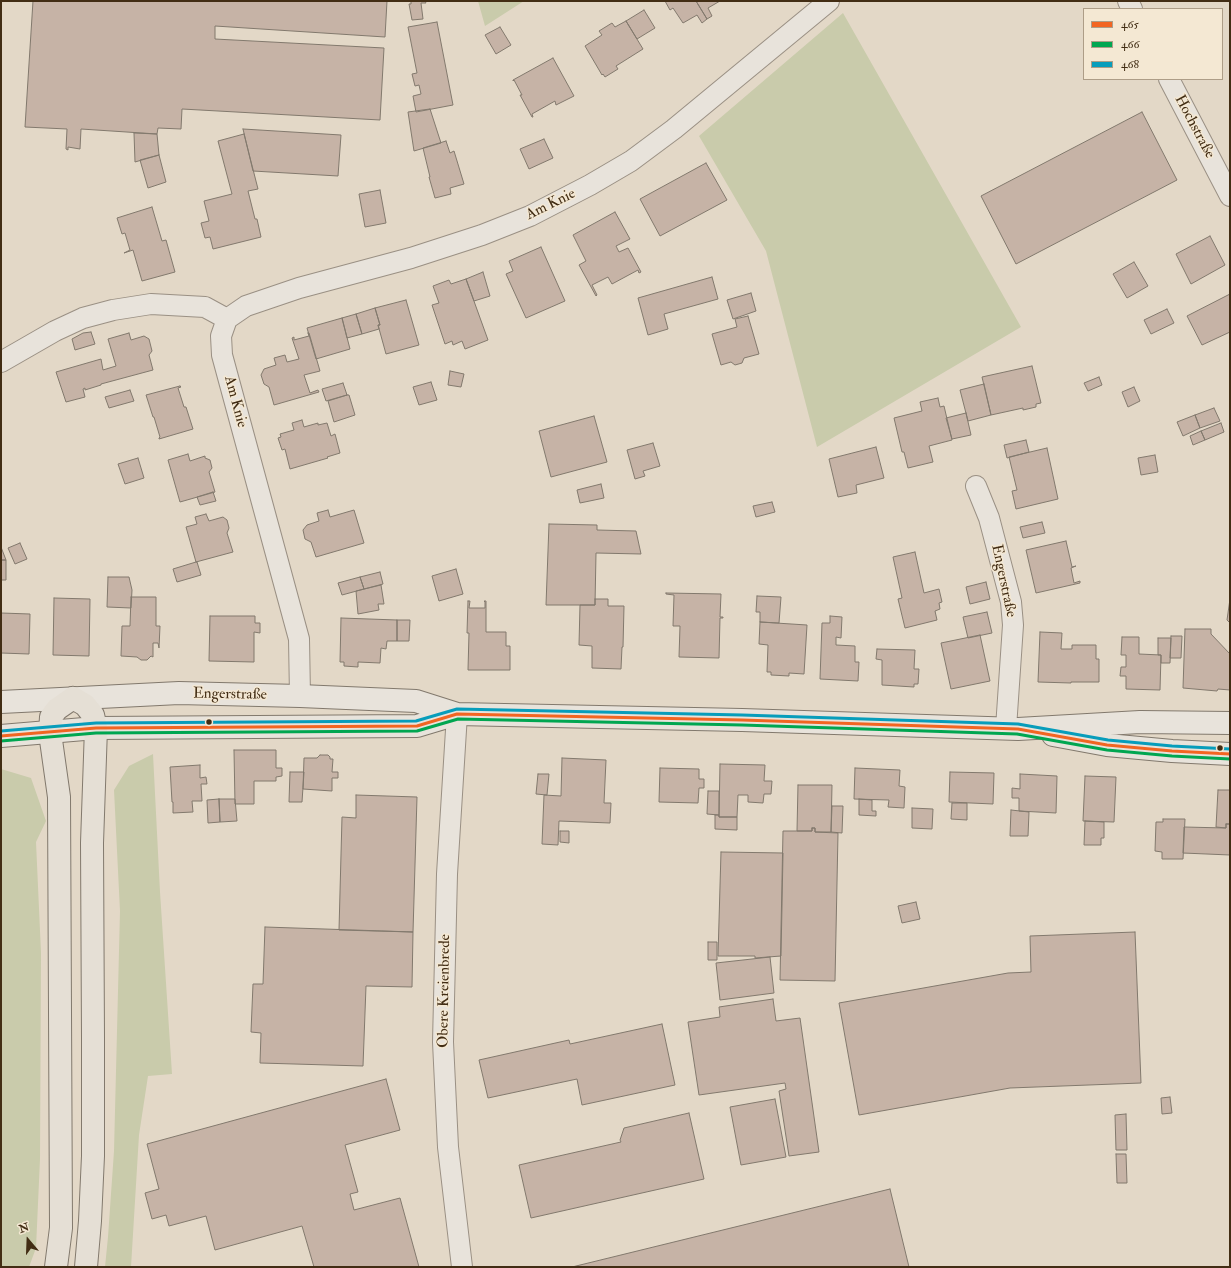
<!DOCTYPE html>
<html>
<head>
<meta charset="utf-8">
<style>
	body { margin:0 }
	#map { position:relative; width:1231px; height:1268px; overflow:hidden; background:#e3d8c7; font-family:"IM FELL Double Pica",serif }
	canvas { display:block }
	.frame { position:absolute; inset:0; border:2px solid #422d14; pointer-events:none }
	.legend { position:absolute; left:1083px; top:8px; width:140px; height:72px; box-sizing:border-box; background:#f4e8d3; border:1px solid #ad9d87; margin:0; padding:5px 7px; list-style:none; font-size:12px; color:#422d14 }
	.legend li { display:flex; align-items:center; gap:8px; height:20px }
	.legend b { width:20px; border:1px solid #ad9d87 }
	.north { position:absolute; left:8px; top:1220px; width:40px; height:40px; -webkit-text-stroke:3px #f4e8d3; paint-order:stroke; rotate:341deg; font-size:11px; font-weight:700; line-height:16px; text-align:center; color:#422d14 }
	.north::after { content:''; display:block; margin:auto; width:14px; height:18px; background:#422d14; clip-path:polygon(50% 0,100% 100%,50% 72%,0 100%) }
</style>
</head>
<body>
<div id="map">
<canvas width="1231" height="1268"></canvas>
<div class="frame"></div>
<ul class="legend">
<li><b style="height:5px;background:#f26522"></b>465</li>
<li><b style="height:5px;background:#00a651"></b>466</li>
<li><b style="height:5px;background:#079dbb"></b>468</li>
</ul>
<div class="north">N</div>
</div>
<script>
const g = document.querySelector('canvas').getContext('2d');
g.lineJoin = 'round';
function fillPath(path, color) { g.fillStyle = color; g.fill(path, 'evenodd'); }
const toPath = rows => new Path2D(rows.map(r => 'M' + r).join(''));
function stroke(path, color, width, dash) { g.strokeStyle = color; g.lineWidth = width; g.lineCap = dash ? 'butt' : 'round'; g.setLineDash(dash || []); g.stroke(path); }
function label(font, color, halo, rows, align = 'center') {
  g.font = font + ' "IM FELL Double Pica",serif'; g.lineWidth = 3; g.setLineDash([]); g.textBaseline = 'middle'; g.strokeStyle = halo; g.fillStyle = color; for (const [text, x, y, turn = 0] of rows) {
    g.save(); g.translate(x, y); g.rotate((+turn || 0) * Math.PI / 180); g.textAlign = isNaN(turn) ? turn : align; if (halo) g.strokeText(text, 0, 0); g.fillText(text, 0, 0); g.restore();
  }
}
const green = toPath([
	[478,1,524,1,485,26],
	[843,13,1021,327,817,447,766,251,699,136],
	[153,754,160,892,172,1074,148,1076,139,1135,131,1267,105,1267,108,1237,114,1151,120,911,114,790,129,766],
	[1,769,31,778,46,821,36,842,41,953,40,1159,36,1248,29,1267,1,1267]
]);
const building = toPath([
	[33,1,387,1,385,37,215,26,215,39,384,48,380,120,182,109,181,129,158,128,157,134,81,129,80,149,68,147,68,150,66,149,67,129,25,127,33,1],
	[411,1,425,1,426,3,421,3,423,19,412,20,409,4,411,4,411,1],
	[665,1,696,1,707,19,702,23,697,15,683,23,673,8,670,10,665,1],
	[696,1,720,1,708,8,712,16,707,19,696,1],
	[644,10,655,28,637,39,626,21,644,10],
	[626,21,643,49,616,66,618,69,605,77,603,74,602,75,585,46,602,35,599,31,612,23,615,27,626,21],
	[437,22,453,105,416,112,413,96,421,94,419,85,415,86,412,74,417,73,408,27,437,22],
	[500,27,511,45,496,54,485,35,500,27],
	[553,58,574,96,556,105,555,101,532,114,533,117,532,117,520,95,522,95,514,80,513,81,513,80,553,58],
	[430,109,441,143,414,151,408,112,430,109],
	[1142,112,1177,180,1016,264,981,196,1142,112],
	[243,129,341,135,338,176,253,171,243,129],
	[134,133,157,134,159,155,135,162,134,133],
	[244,134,258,189,248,191,255,219,257,219,261,237,213,249,210,237,205,238,201,223,209,221,204,201,232,194,218,141,244,134],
	[544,139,553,158,529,169,520,149,544,139],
	[446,141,450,153,454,151,464,184,450,188,451,194,435,198,429,177,430,177,423,148,446,141],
	[159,155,166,182,148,188,140,160,159,155],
	[706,163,727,200,660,236,640,199,706,163],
	[380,190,386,223,365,227,359,194,380,190],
	[152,207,162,241,166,240,175,272,142,281,133,250,124,253,130,250,125,233,122,234,117,218,152,207],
	[615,212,630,239,616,246,619,252,628,248,641,272,639,273,638,270,612,284,608,277,592,285,597,295,596,296,579,265,586,261,573,235,615,212],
	[1210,236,1225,265,1191,284,1176,254,1210,236],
	[541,247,565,301,526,318,506,274,513,271,509,261,541,247],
	[1134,262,1148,286,1127,298,1113,274,1134,262],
	[483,272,490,296,474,301,466,279,483,272],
	[712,277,718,299,664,314,668,329,648,335,638,298,712,277],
	[466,279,488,340,465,349,462,341,453,345,452,341,445,344,432,305,439,303,433,286,449,280,451,284,466,279],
	[751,293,756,311,733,319,727,300,751,293],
	[1230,294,1230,332,1202,345,1187,316,1230,294],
	[406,300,419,345,386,354,378,325,380,325,375,308,406,300],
	[375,308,380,325,378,325,379,329,362,334,356,314,375,308],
	[1167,309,1174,323,1151,334,1144,320,1167,309],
	[356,314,362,334,347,338,342,318,356,314],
	[748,316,759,354,744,358,742,363,735,365,731,362,721,365,712,334,737,327,735,319,748,316],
	[342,318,350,349,316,359,307,328,342,318],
	[91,332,95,344,75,350,72,339,83,333,91,332],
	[129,333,131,340,144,336,149,339,152,351,149,355,153,370,101,384,101,385,85,390,85,388,83,389,85,397,66,402,56,372,101,359,103,370,116,366,108,339,129,333],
	[308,333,309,333,320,371,304,375,310,393,318,390,319,392,274,405,269,387,264,384,261,375,264,369,276,365,274,358,285,355,287,362,299,359,292,338,294,337,294,340,309,336,308,333],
	[1032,366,1041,403,1036,404,1036,407,1023,410,1023,408,991,415,982,377,1032,366],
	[450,371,464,374,461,387,448,385,450,371],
	[1099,377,1102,385,1088,391,1084,383,1099,377],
	[431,382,437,400,419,405,413,387,431,382],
	[343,383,347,395,326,401,322,389,343,383],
	[984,384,991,415,968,421,960,390,984,384],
	[180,386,181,387,178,388,184,407,186,407,193,429,159,439,159,438,160,437,154,417,153,417,146,395,180,386],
	[1134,387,1140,401,1128,407,1122,392,1134,387],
	[130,390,134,401,109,408,105,397,130,390],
	[347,395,349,395,355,415,334,422,328,401,347,395],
	[938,398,940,407,944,406,952,440,929,446,933,462,908,468,904,452,902,452,894,418,922,411,920,402,938,398],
	[1214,408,1220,421,1200,428,1195,415,1214,408],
	[966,413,971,435,952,439,946,418,966,413],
	[1195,415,1200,428,1183,436,1177,422,1195,415],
	[594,416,607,462,551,477,539,431,594,416],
	[302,420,304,427,318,423,318,425,327,423,331,436,335,434,340,453,327,457,328,458,290,469,285,449,282,450,278,438,281,437,280,434,294,430,292,423,302,420],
	[1221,423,1224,432,1205,440,1201,431,1221,423],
	[1201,431,1205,440,1193,445,1190,436,1201,431],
	[1026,440,1029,452,1007,458,1004,445,1026,440],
	[653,443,660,466,643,471,645,476,635,479,627,450,653,443],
	[876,447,884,478,856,485,857,493,838,497,829,459,876,447],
	[1047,448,1058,499,1016,509,1012,491,1017,490,1009,457,1047,448],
	[188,454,190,461,205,456,205,458,210,460,212,468,209,472,215,492,180,502,168,460,188,454],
	[1155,455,1158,472,1141,475,1138,458,1155,455],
	[138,458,144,478,125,484,118,464,138,458],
	[601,484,604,498,580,503,577,490,601,484],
	[213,492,216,501,200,505,197,497,213,492],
	[772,502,775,512,756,517,753,506,772,502],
	[328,510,330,517,354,510,364,543,316,557,311,542,305,539,303,530,307,525,319,521,317,513,328,510],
	[206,514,209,521,223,517,227,520,229,528,227,533,233,552,196,562,186,527,197,524,195,517,206,514],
	[1042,522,1045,533,1023,538,1020,527,1042,522],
	[549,524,597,525,597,530,636,531,641,554,596,553,595,605,546,605,549,524],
	[1066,541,1072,567,1076,566,1071,568,1074,583,1080,581,1080,583,1036,593,1026,550,1066,541],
	[20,543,27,559,15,564,8,548,20,543],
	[1,547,6,560,1,560,1,547],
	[915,552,924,593,939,589,942,602,939,603,940,609,935,611,937,620,905,628,898,599,902,598,893,557,915,552],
	[1,560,6,560,6,580,1,580,1,560],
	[196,562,197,562,201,575,177,582,173,569,196,562],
	[456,569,463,594,439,601,432,576,456,569],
	[380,572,383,584,364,589,360,577,380,572],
	[108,577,129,577,132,590,131,608,107,607,108,577],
	[360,577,364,589,342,595,338,583,360,577],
	[986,582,990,599,970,604,966,587,986,582],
	[381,585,384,604,378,604,379,610,358,614,356,591,381,585],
	[666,593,721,594,720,617,723,617,723,618,720,618,719,658,679,657,680,626,673,626,674,595,666,594,666,593],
	[757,596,781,597,779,623,760,622,760,612,756,612,757,596],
	[131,597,156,597,156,626,160,626,159,648,158,643,153,643,153,657,151,656,147,660,141,660,137,657,121,656,122,626,130,626,131,597],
	[54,598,90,599,89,656,53,655,54,598],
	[595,599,608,599,608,606,624,606,623,647,622,647,621,669,592,668,592,646,579,645,580,605,595,605,595,599],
	[1230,599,1230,623,1227,620,1230,599],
	[468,601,470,601,469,608,485,608,485,602,484,601,486,601,486,632,506,632,506,646,510,646,510,670,468,670,469,633,467,633,468,601],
	[987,612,992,633,968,638,963,617,987,612],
	[1,613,30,614,29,654,1,653,1,613],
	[210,616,255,616,255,623,260,623,260,633,254,632,254,662,209,661,210,616],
	[830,616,842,617,841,638,836,637,836,645,855,646,855,662,859,662,858,681,820,679,822,623,830,623,830,616],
	[341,618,397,620,397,641,387,641,386,649,381,648,380,663,358,662,358,667,344,666,344,662,340,662,341,618],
	[397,620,410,620,409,641,397,641,397,620],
	[760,622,807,625,804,674,789,673,789,676,771,675,771,672,767,672,768,645,759,644,760,622],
	[1185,629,1211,629,1211,634,1230,654,1230,690,1218,689,1217,691,1183,688,1185,629],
	[1040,632,1062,633,1061,649,1072,649,1072,645,1096,645,1096,659,1099,659,1099,682,1071,682,1071,683,1038,682,1040,632],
	[980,635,990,681,951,689,941,643,980,635],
	[1171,636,1182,636,1181,658,1170,658,1171,636],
	[1122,637,1139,637,1139,654,1161,655,1160,690,1126,689,1126,676,1120,676,1121,667,1126,667,1126,655,1121,655,1122,637],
	[1158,638,1171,638,1170,663,1161,663,1161,655,1158,655,1158,638],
	[877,649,915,650,914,669,919,669,918,684,914,684,914,687,882,685,882,660,876,659,877,649],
	[234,750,276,750,276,768,282,768,282,776,276,777,276,781,254,781,254,804,235,804,234,750],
	[320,755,328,755,330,757,330,759,333,759,332,772,338,772,338,778,332,778,332,791,303,789,304,758,317,758,320,755],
	[562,758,606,760,604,803,611,803,610,823,559,821,558,845,542,844,544,795,561,796,562,758],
	[720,764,765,765,764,781,772,781,771,794,764,794,763,803,748,802,748,795,738,795,737,817,719,817,720,764],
	[200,765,200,778,206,777,207,784,201,784,202,801,192,801,193,812,173,813,173,802,172,802,170,767,200,765],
	[660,768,699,769,699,779,704,779,704,788,699,788,698,803,659,802,660,768],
	[855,768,900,770,899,786,905,787,904,808,888,807,889,800,854,799,855,768],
	[290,772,304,772,302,802,289,802,290,772],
	[950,772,994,773,993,804,949,802,950,772],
	[538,774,549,774,547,795,536,794,538,774],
	[1020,774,1057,776,1056,813,1019,811,1019,798,1012,798,1012,788,1020,789,1020,774],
	[1085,776,1116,777,1114,822,1083,821,1085,776],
	[798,785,832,785,831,832,815,832,815,828,812,828,812,831,797,831,798,785],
	[1218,790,1230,790,1230,824,1226,824,1226,828,1216,827,1218,790],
	[708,791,719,791,719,815,707,814,708,791],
	[356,795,417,797,413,932,339,930,342,817,356,818,356,795],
	[219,799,220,822,208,823,207,800,219,799],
	[219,799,235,799,237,821,220,822,219,799],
	[859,799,872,800,872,811,876,811,876,816,859,815,859,799],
	[952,803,967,803,967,820,951,819,952,803],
	[832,806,843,806,842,833,831,832,832,806],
	[912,808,933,809,932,829,912,828,912,808],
	[1011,810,1029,812,1028,836,1010,836,1011,810],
	[715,815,719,815,719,817,737,817,737,830,715,829,715,815],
	[1163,819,1185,819,1183,859,1162,859,1162,852,1155,851,1156,822,1163,822,1163,819],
	[1085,821,1104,822,1104,838,1101,838,1101,845,1084,845,1085,821],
	[1226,824,1230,824,1230,855,1183,853,1184,827,1226,828,1226,824],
	[812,828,815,828,815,832,838,833,835,981,780,980,783,831,812,831,812,828],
	[560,831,569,831,569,843,560,842,560,831],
	[721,852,783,853,781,956,755,958,755,956,718,956,721,852],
	[916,902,920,919,902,923,898,906,916,902],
	[265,927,413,932,412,987,366,986,363,1066,260,1063,261,1033,251,1032,253,984,263,984,265,927],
	[1135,932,1141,1083,1010,1088,859,1115,839,1003,1008,973,1031,972,1030,936,1135,932],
	[708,942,717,942,717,960,708,960,708,942],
	[770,957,774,993,720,1000,716,963,770,957],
	[773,999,776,1021,800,1018,819,1152,789,1156,779,1091,786,1089,785,1083,699,1095,688,1022,720,1017,719,1007,773,999],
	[662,1024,675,1085,582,1105,577,1079,488,1098,479,1060,569,1040,570,1044,662,1024],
	[386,1079,400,1130,345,1145,358,1192,350,1194,354,1210,400,1198,419,1267,314,1267,302,1226,215,1250,206,1216,169,1226,166,1215,152,1219,145,1193,159,1189,147,1144,386,1079],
	[1170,1097,1172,1113,1162,1114,1161,1098,1170,1097],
	[775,1099,786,1157,741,1165,730,1107,775,1099],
	[689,1113,704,1179,531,1218,519,1165,621,1142,620,1140,624,1128,689,1113],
	[1126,1114,1127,1150,1116,1150,1115,1115,1126,1114],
	[1116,1154,1126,1154,1127,1183,1117,1183,1116,1154],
	[890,1189,909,1267,572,1267,890,1189]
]);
const minor = toPath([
	[1128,1,1132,9],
	[1169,79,1230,196],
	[1,362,55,331,83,318,113,310,151,304,205,307,227,319],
	[976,486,989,518,1011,602,1013,625,1006,728],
	[300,696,299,639,222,355,221,336,227,319,246,306,299,288,411,258,482,235,530,216,590,185,631,161,674,129,829,1],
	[457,714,447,874,443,1042,448,1147,462,1267]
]);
const secondary = toPath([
	[1,702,179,693,300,696,416,701,457,714,742,720,1018,729,1140,722,1230,723],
	[1053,735,1107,745,1172,751,1230,754],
	[1,736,96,728,417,726,457,714]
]);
const trunk = toPath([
	[56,1267,61,1228,59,797,50,733,51,717,57,709,73,698,85,705,93,715,96,728,92,843,93,1038,93,1156,90,1221,86,1267]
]);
const bus1 = toPath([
	[1,736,96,728,417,726,457,714,742,720,1018,729,1107,745,1172,751,1230,754]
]);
const bus2 = toPath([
	[1,741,96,733,417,731,458,719,742,725,1017,734,1107,750,1172,756,1230,759]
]);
const bus3 = toPath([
	[1,731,96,723,416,721,457,709,742,715,1018,724,1108,740,1172,746,1230,749]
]);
const markers = [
	[209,722,3.5,"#422d14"],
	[1220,748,3.5,"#422d14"]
];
const streetNames = [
	["Hochstraße",1194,127,62],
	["Am Knie",551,205,-26],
	["Am Knie",235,402,75],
	["Engerstraße",1003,581,78],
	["Engerstraße",230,695,1],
	["Obere Kreienbrede",445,991,-89]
];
fillPath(green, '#c9cbab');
fillPath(building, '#c6b3a6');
stroke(building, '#82796d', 1);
stroke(minor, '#9a9084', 22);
stroke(secondary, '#82796d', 24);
stroke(trunk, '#82796d', 24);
stroke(minor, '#e8e3db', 20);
stroke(secondary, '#e8e3db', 22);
stroke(trunk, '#e5dfd5', 22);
stroke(bus1, '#f26522', 3);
stroke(bus2, '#00a651', 3);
stroke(bus3, '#079dbb', 3);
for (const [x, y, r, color] of markers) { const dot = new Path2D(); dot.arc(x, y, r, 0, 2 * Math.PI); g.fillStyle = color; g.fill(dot); stroke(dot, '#f4e8d3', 1.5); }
label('15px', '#422d14', '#f4e8d3', streetNames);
</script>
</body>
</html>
